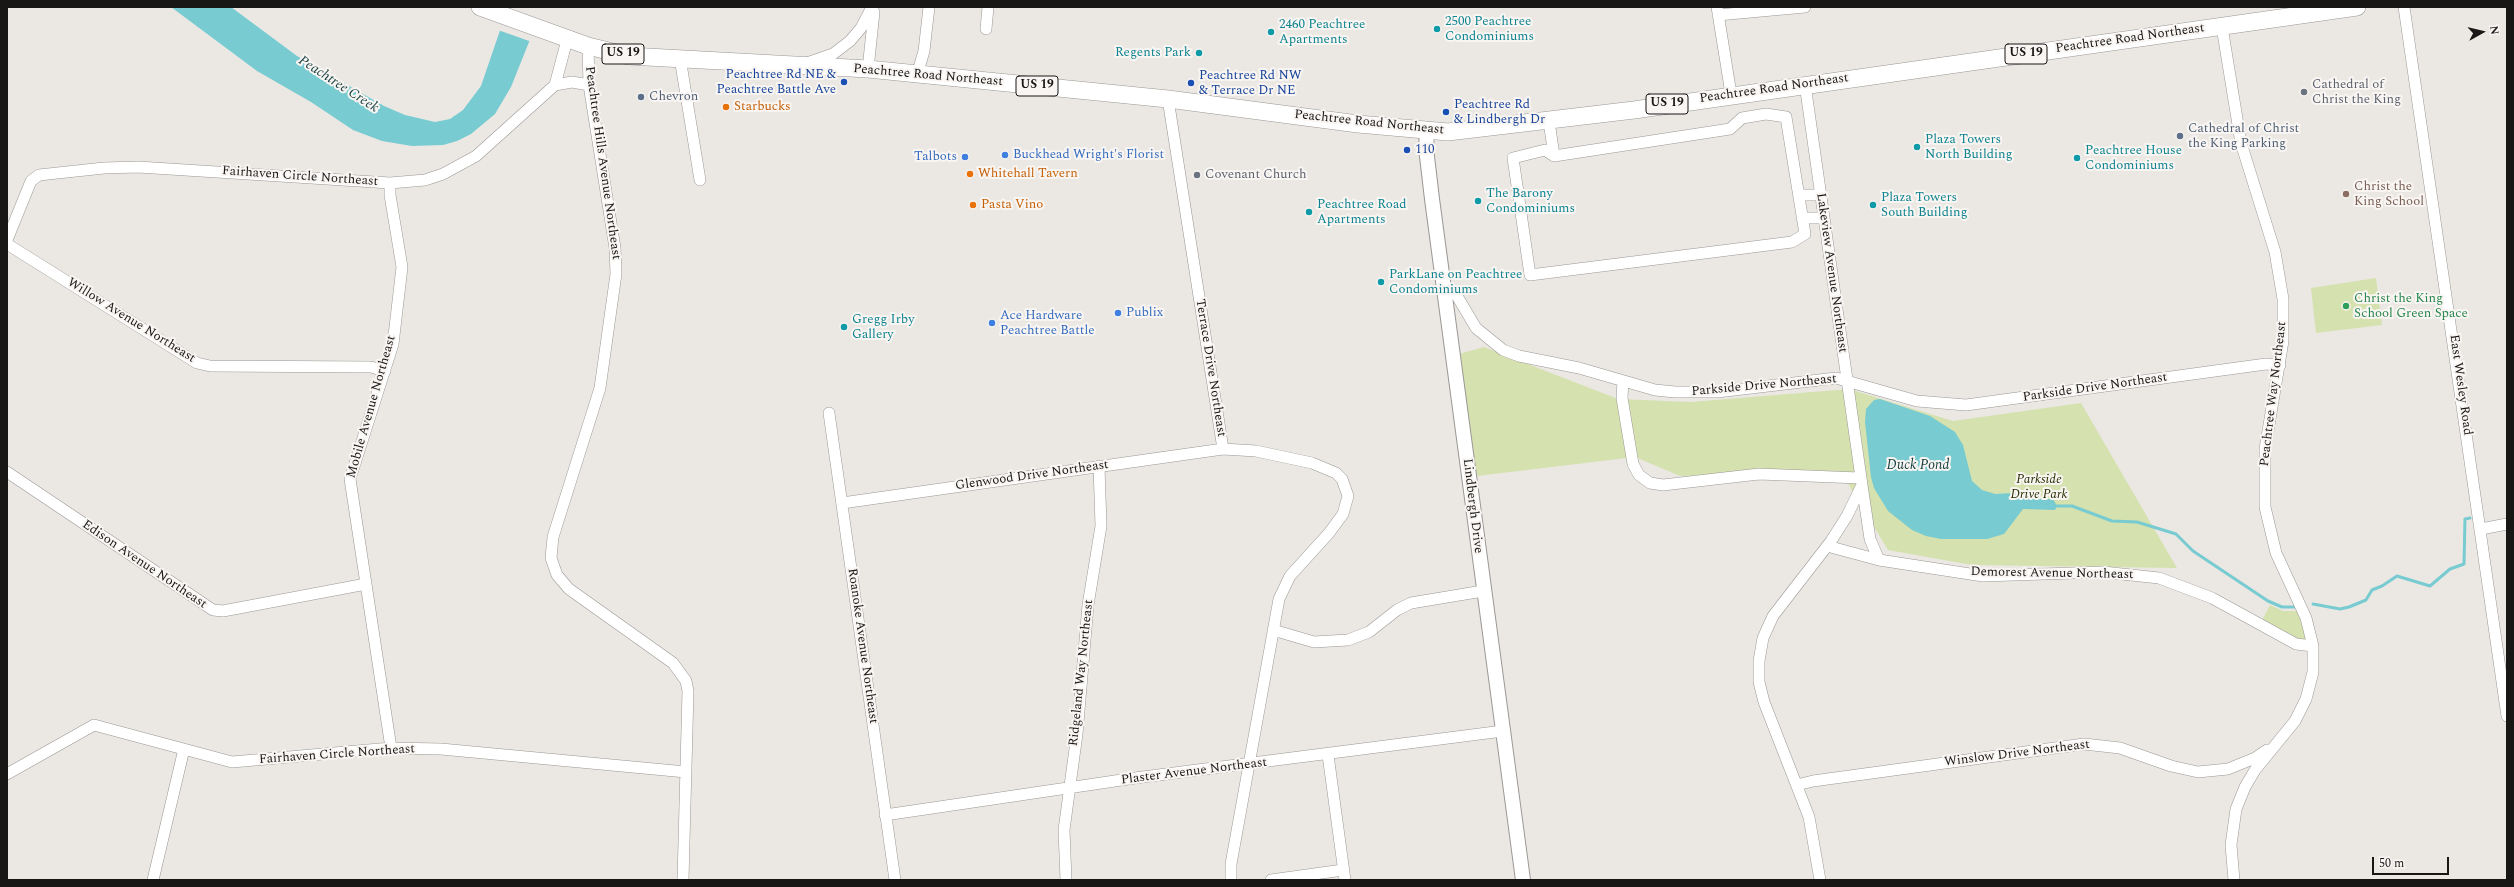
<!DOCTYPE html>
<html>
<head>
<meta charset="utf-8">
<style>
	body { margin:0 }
	#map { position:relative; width:2514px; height:887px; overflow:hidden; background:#ebe8e4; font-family:Spectral,serif }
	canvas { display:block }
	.frame { position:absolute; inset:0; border:8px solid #181716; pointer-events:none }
	.north { position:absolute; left:2462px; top:12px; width:40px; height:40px; -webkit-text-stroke:3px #f8f5f2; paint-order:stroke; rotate:82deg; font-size:11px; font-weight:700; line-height:16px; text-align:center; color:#181716 }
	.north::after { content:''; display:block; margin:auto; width:14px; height:18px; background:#181716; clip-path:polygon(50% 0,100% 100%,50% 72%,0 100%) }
	.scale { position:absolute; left:2372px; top:857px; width:77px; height:18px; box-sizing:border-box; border:2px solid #181716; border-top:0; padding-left:5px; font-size:12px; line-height:14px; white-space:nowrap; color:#181716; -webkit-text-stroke:3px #f8f5f2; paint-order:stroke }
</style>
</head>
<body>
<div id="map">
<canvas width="2514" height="887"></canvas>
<div class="frame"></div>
<div class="north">N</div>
<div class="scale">50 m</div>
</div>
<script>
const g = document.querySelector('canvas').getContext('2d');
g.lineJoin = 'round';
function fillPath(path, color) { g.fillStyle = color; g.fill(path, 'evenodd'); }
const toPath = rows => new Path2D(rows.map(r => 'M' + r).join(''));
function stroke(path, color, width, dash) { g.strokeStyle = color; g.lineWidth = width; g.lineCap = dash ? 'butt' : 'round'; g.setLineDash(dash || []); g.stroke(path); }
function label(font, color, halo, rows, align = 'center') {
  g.font = font + ' Spectral,serif'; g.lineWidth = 4; g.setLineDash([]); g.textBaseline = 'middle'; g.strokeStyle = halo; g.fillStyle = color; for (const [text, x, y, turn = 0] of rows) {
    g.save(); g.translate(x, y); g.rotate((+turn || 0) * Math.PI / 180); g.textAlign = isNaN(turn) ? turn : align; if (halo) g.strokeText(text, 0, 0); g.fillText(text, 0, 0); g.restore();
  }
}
const green = toPath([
	[2376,278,2382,325,2316,333,2311,288],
	[1484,347,1618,399,1691,402,1849,389,1953,421,2081,403,2177,568,1972,565,1888,550,1841,472,1680,476,1635,457,1477,476,1459,354],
	[2270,605,2283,611,2298,611,2308,643,2261,622]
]);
const water = toPath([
	[171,7,231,7,297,56,384,106,405,115,435,122,450,119,463,110,481,86,508,7,543,7,511,87,495,114,471,134,457,141,443,145,412,146,382,141,353,130,311,102,257,71],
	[1880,399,1930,416,1955,432,1963,445,1972,481,1982,490,1995,494,2013,493,2027,499,2053,499,2057,506,2055,510,2023,509,2004,534,1987,539,1941,539,1926,536,1912,530,1888,511,1874,488,1871,477,1865,422,1866,409,1874,400]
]);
const pier = toPath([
	[506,7,545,8,532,42,498,30]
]);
const stream = toPath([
	[2057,506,2072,506,2112,521,2137,522,2176,534,2193,551,2268,601,2282,607,2296,607],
	[2313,604,2340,609,2349,607,2366,600,2372,590,2382,586,2397,576,2430,586,2450,569,2464,564,2465,519,2470,518]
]);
const minor = toPath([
	[1717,7,1731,94],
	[2404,7,2507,716],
	[1718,15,1805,7],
	[2222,27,2241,143,2275,252,2283,299,2283,341,2265,449,2265,507,2276,553,2306,618,2313,646,2313,672,2306,699,2295,721,2255,770,2245,787,2236,809,2231,845,2234,880],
	[986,29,988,7],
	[588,46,589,85,615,248,616,274,600,388,553,537,551,558,557,575,569,589,673,663,686,681,688,691,683,880],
	[680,58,700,180],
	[807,63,833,54,850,41,861,28,872,7],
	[868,69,874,12],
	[917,75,924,51,929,7],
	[1805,84,1862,485,1847,516,1831,541,1773,616,1763,638,1759,661,1759,682,1764,702,1809,817,1820,880],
	[555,85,572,82,589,85],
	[1168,99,1223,449],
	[1766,114,1786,117,1805,234,1792,242,1530,275,1513,158,1545,150,1554,156,1730,129,1742,118,1766,114],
	[1549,121,1554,156],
	[390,183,390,195,402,267,393,344,350,479,391,748],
	[1799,195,1820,195],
	[1802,218,1824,218],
	[7,240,31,181,39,175,104,168,138,167,390,183,425,180,443,174,476,156,555,85,567,40],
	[7,244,197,363,210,366,371,367,385,371],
	[1445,288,1457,296,1476,328,1503,350,1519,356,1579,368,1655,390,1675,392,1717,392,1836,378,1917,401,1966,405,2266,364,2280,365],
	[1623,381,1622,398,1633,464,1639,475,1650,483,1663,485,1759,474,1859,478],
	[829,413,895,880],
	[7,472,213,610,223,611,366,584],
	[1862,485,1870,539,1879,560],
	[842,503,1223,449,1256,451,1312,463,1336,473,1342,479,1348,496,1343,514,1329,533,1290,576,1279,599,1231,864,1231,880],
	[2481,529,2507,524],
	[1827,546,1879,560,1983,576,2103,572,2159,578,2212,598,2296,644,2313,646],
	[1273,630,1314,642,1348,640,1369,632,1397,610,1411,603,1483,591],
	[1328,755,1345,880],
	[7,774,94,725,232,762,391,748,441,749,686,772],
	[1797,785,1813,781,2084,744,2120,748,2171,766,2198,772,2228,769,2255,758,2267,750],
	[885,815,1135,778,1503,731],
	[153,880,184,749],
	[1066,880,1064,830,1077,734,1088,605,1101,526,1099,466],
	[1271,880,1343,870]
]);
const major = toPath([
	[1427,132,1426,148,1432,199,1523,880]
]);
const highway = toPath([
	[480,7,588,46,629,56,868,69,1168,99,1358,124,1448,132,1634,110,2357,7]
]);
const markers = [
	[1437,29,4,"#0f9aa8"],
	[1271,32,4,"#0f9aa8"],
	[1199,53,4,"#0f9aa8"],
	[844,82,4,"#1a4fb4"],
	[1191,83,4,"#1a4fb4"],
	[2304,92,4,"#6b7280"],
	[641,97,4,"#5c6f8a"],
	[726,107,4,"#e8710a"],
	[1446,112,4,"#1a4fb4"],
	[2180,136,4,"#5c6f8a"],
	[1917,147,4,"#0f9aa8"],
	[1407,150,4,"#1a4fb4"],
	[1005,155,4,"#3f7fe0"],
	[965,157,4,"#3f7fe0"],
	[2077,158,4,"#0f9aa8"],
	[970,174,4,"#e8710a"],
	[1197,175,4,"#6b7280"],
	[2346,194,4,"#8d6e63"],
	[1478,201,4,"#0f9aa8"],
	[973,205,4,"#e8710a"],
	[1873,205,4,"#0f9aa8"],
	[1309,212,4,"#0f9aa8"],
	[1381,282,4,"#0f9aa8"],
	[2346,306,4,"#2e9e5b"],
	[1118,313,4,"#3f7fe0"],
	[992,323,4,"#3f7fe0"],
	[844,327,4,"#0f9aa8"]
];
const shields = [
	[623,54,42],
	[2026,54,42],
	[1037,86,42],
	[1667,104,42]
];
const shieldNames = [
	["US 19",623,54],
	["US 19",2026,54],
	["US 19",1037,86],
	["US 19",1667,104]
];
const cultureNames = [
	["2500 Peachtree",1445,22],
	["Condominiums",1445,37],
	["2460 Peachtree",1279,25],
	["Apartments",1279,40],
	["Regents Park",1191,53,"right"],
	["Plaza Towers",1925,140],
	["North Building",1925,155],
	["Peachtree House",2085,151],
	["Condominiums",2085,166],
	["The Barony",1486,194],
	["Condominiums",1486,209],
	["Plaza Towers",1881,198],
	["South Building",1881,213],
	["Peachtree Road",1317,205],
	["Apartments",1317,220],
	["ParkLane on Peachtree",1389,275],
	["Condominiums",1389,290],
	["Gregg Irby",852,320],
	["Gallery",852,335]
];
const streetNames = [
	["Peachtree Road Northeast",2130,39,-8],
	["Peachtree Road Northeast",928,76,5],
	["Peachtree Road Northeast",1774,89,-8],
	["Peachtree Road Northeast",1369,123,6],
	["Peachtree Hills Avenue Northeast",602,163,82],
	["Fairhaven Circle Northeast",300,177,4],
	["Lakeview Avenue Northeast",1831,273,82],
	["Willow Avenue Northeast",131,321,32],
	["Terrace Drive Northeast",1210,368,81],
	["East Wesley Road",2460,385,82],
	["Parkside Drive Northeast",1764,386,-5],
	["Parkside Drive Northeast",2095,388,-8],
	["Peachtree Way Northeast",2274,394,-83],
	["Mobile Avenue Northeast",372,407,-74],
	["Glenwood Drive Northeast",1032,476,-8],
	["Lindbergh Drive",1472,506,83],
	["Edison Avenue Northeast",144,565,34],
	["Demorest Avenue Northeast",2052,574,1],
	["Roanoke Avenue Northeast",862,646,82],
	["Ridgeland Way Northeast",1082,673,-84],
	["Winslow Drive Northeast",2017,754,-7],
	["Fairhaven Circle Northeast",337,755,-4],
	["Plaster Avenue Northeast",1194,772,-7]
];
const transitNames = [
	["Peachtree Rd NE &",836,75,"right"],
	["Peachtree Battle Ave",836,90,"right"],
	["Peachtree Rd NW",1199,76],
	["& Terrace Dr NE",1199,91],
	["Peachtree Rd",1454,105],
	["& Lindbergh Dr",1454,120],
	["110",1415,150]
];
const worshipNames = [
	["Cathedral of",2312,85],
	["Christ the King",2312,100],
	["Covenant Church",1205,175]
];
const serviceNames = [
	["Chevron",649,97],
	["Cathedral of Christ",2188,129],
	["the King Parking",2188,144]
];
const foodNames = [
	["Starbucks",734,107],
	["Whitehall Tavern",978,174],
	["Pasta Vino",981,205]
];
const shopNames = [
	["Buckhead Wright's Florist",1013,155],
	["Talbots",957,157,"right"],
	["Publix",1126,313],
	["Ace Hardware",1000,316],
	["Peachtree Battle",1000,331]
];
const educationNames = [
	["Christ the",2354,187],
	["King School",2354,202]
];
const leisureNames = [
	["Christ the King",2354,299],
	["School Green Space",2354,314]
];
const parkNames = [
	["Parkside",2039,480],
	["Drive Park",2039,495]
];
const waterNames = [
	["Peachtree Creek",338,85,33],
	["Duck Pond",1918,466]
];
fillPath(green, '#d5e1ae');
fillPath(water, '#77cbd1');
fillPath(pier, '#ebe8e4');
stroke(stream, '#77cbd1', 3);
stroke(minor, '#9a9794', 12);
stroke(major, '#9a9794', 16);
stroke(highway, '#9a9794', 18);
stroke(minor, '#fff', 11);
stroke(major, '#fff', 14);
stroke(highway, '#fff', 17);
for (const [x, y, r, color] of markers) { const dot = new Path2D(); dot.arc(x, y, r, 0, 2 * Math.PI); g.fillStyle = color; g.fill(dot); stroke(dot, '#f8f5f2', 1.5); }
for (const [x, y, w] of shields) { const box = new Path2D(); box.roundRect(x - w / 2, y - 10, w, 20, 3); g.fillStyle = '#f8f5f2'; g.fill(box); stroke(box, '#181716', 1); }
label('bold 12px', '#181716', null, shieldNames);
label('13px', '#0d838f', '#f8f5f2', cultureNames, 'left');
label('13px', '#181716', '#f8f5f2', streetNames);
label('13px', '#164399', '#f8f5f2', transitNames, 'left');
label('13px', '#5b616d', '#f8f5f2', worshipNames, 'left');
label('13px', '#4e5e75', '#f8f5f2', serviceNames, 'left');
label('13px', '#c56008', '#f8f5f2', foodNames, 'left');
label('13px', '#366cbe', '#f8f5f2', shopNames, 'left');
label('13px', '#785e54', '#f8f5f2', educationNames, 'left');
label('13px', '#27864d', '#f8f5f2', leisureNames, 'left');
label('italic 13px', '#282e00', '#f8f5f2', parkNames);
label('italic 14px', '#184143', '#f8f5f2', waterNames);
</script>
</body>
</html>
